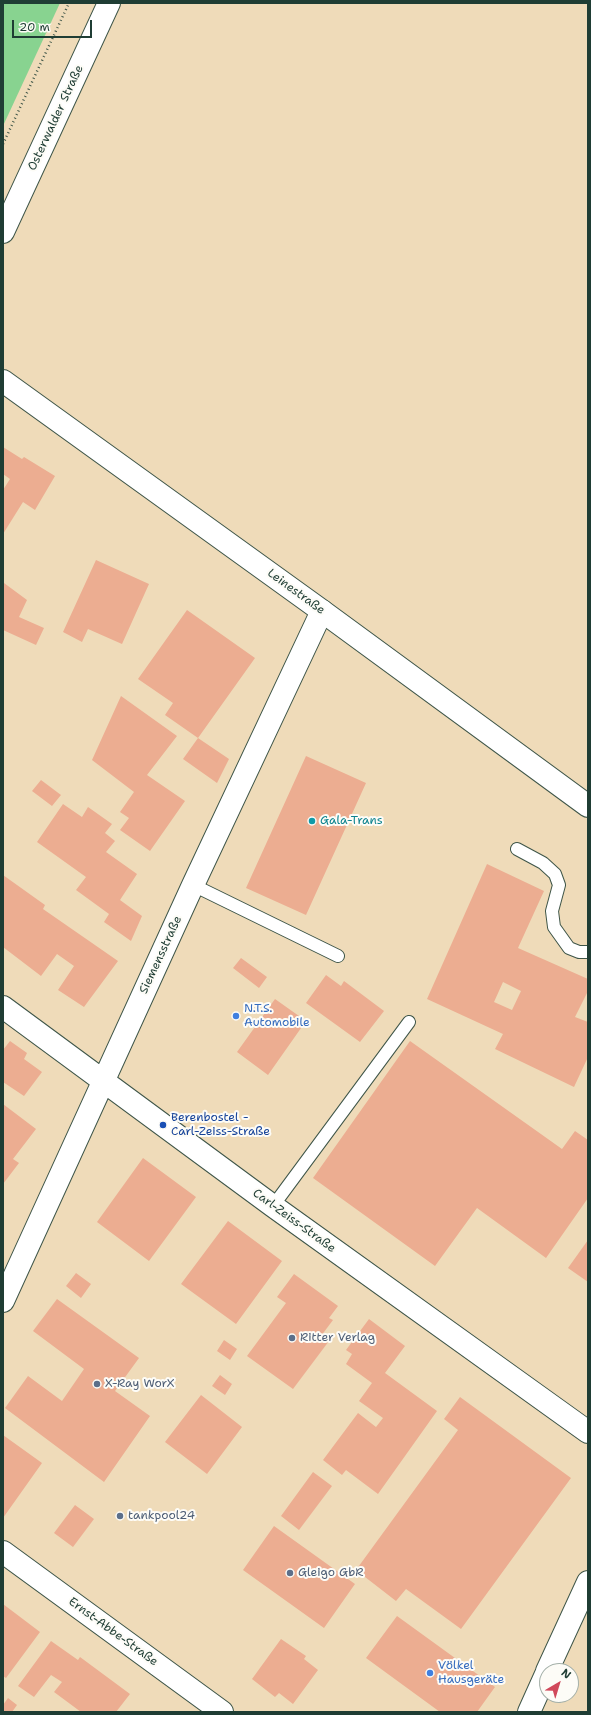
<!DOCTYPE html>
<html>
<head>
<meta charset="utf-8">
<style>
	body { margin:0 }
	#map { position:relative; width:591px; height:1715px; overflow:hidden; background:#efdbb9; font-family:"Shantell Sans",sans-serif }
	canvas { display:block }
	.frame { position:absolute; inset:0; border:4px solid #1f3d34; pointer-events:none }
	.north { position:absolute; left:539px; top:1663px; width:40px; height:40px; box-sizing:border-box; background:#fdfcf7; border:1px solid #a4b0a9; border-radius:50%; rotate:38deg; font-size:11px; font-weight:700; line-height:16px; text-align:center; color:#1f3d34 }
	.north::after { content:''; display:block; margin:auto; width:14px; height:18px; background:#d1495b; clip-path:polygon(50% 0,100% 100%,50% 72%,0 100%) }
	.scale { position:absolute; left:12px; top:20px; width:80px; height:18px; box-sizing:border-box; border:2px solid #1f3d34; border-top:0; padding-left:5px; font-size:12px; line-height:14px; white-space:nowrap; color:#1f3d34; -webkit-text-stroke:3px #fdfcf7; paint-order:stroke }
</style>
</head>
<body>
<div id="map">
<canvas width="591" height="1715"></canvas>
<div class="frame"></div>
<div class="north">N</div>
<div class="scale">20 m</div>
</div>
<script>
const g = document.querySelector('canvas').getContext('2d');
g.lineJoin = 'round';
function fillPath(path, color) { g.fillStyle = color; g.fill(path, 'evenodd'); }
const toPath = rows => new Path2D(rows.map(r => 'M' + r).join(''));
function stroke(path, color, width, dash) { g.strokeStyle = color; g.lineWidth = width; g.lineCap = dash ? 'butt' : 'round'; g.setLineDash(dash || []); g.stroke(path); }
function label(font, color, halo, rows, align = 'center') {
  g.font = font + ' "Shantell Sans",sans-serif'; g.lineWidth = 4; g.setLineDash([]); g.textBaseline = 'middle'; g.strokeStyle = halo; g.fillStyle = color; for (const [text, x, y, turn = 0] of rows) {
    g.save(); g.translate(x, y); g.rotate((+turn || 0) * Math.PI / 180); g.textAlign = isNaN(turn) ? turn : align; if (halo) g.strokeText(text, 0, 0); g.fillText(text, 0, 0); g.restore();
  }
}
const green = toPath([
	[3,3,60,3,3,126]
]);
const building = toPath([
	[3,447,22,459,24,457,55,476,35,510,23,502,3,534,3,490,10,479,3,474],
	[96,560,149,584,122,644,88,629,82,642,63,632],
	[4,583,27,600,19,617,44,628,36,645,3,630,3,586],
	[187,610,255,658,198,738,165,715,173,703,138,679],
	[121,696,177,736,147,775,185,801,150,851,120,830,129,818,120,812,134,792,92,760],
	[198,738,229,759,217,783,183,759],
	[306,756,366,783,306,915,246,888],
	[41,780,61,795,52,806,32,791],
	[63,804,82,817,88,807,112,824,105,833,115,841,106,852,137,874,120,900,142,916,131,941,104,922,109,914,76,890,86,877,37,842],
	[487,864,544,891,518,948,588,979,588,991,575,1017,588,1022,588,1057,574,1087,495,1049,503,1034,427,999],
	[503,982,521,991,512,1010,494,1002],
	[3,875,45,905,43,909,118,961,84,1007,58,990,74,966,57,954,41,976,3,947],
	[241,958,267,977,259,988,233,968],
	[326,975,341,986,344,981,384,1011,360,1042,306,1003],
	[275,999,306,1021,268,1075,237,1052],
	[10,1041,27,1053,24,1059,42,1072,24,1096,3,1082,3,1050],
	[410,1041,562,1149,575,1131,588,1140,588,1198,546,1258,477,1208,435,1266,313,1178],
	[3,1104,36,1129,13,1159,19,1163,3,1184],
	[143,1158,196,1197,149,1261,97,1222],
	[228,1221,282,1261,236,1324,181,1284],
	[588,1240,588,1282,568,1268],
	[76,1273,91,1284,81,1298,66,1286],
	[294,1274,338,1306,329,1318,333,1320,321,1336,329,1341,293,1389,247,1356,286,1303,277,1297],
	[57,1299,139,1358,115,1391,150,1416,104,1482,5,1408,28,1376,62,1401,84,1369,33,1331],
	[369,1319,405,1346,385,1373,437,1411,378,1494,346,1470,342,1475,323,1460,358,1413,376,1427,383,1418,359,1401,372,1383,346,1364,352,1354,346,1350],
	[224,1340,237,1349,230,1360,217,1351],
	[220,1375,232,1384,225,1395,212,1386],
	[201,1395,242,1427,207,1474,165,1442],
	[460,1397,571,1478,461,1629,406,1589,396,1601,356,1570,458,1430,444,1419],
	[3,1435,42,1463,3,1518],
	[313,1472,332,1486,299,1530,281,1516],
	[75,1505,94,1519,73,1547,54,1533],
	[274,1526,355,1584,324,1628,243,1570],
	[3,1604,40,1632,6,1678,3,1676],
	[397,1616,495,1687,477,1712,440,1712,366,1658],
	[281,1639,306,1656,304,1659,318,1670,293,1704,279,1693,275,1697,252,1679],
	[51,1641,78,1660,80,1657,130,1694,116,1712,81,1712,54,1692,62,1682,51,1675,34,1697,18,1686],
	[8,1698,17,1705,12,1712,3,1712,3,1705]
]);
const path = toPath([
	[3,144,69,3]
]);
const service = toPath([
	[517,849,543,863,555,874,559,885,552,911,554,927,569,948,579,952,588,952],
	[193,885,338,956],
	[273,1206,409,1022]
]);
const minor = toPath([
	[3,1007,273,1206,588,1432],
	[3,1301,193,885,322,611],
	[3,1552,222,1712],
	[547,1671,588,1582],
	[529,1712,547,1672]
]);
const tertiary = toPath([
	[3,232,109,3],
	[3,381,322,611,588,806]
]);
const markers = [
	[312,821,4,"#0f9aa8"],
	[236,1016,4,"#3f7fe0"],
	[163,1125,4,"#1a4fb4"],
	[292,1338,4,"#5c6f8a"],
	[97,1384,4,"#5c6f8a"],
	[120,1516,4,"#5c6f8a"],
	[290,1573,4,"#5c6f8a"],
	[430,1673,4,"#3f7fe0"]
];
const streetNames = [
	["Osterwalder Straße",56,118,-65],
	["Leinestraße",296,592,36],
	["Siemensstraße",161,955,-65],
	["Carl-Zeiss-Straße",294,1221,36],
	["Ernst-Abbe-Straße",113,1632,36]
];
const cultureNames = [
	["Gala-Trans",320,821]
];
const shopNames = [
	["N.T.S.",244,1009],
	["Automobile",244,1023],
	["Völkel",438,1666],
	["Hausgeräte",438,1680]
];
const transitNames = [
	["Berenbostel -",171,1118],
	["Carl-Zeiss-Straße",171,1132]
];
const serviceNames = [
	["Ritter Verlag",300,1338],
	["X-Ray WorX",105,1384],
	["tankpool24",128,1516],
	["Gleigo GbR",298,1573]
];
fillPath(green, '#88d390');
fillPath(building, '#ecad91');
stroke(service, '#3e5548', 14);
stroke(minor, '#3e5548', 24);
stroke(tertiary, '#3e5548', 24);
stroke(path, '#3e5548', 2.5, [1, 3]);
stroke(service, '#fff', 12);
stroke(minor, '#fff', 22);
stroke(tertiary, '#fff', 22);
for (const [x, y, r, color] of markers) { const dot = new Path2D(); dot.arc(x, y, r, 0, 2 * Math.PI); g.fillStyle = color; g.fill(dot); stroke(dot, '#fdfcf7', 1.5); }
label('12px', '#1f3d34', '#fdfcf7', streetNames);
label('12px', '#0d838f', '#fdfcf7', cultureNames, 'left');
label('12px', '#366cbe', '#fdfcf7', shopNames, 'left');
label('12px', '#164399', '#fdfcf7', transitNames, 'left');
label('12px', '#4e5e75', '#fdfcf7', serviceNames, 'left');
</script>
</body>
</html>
